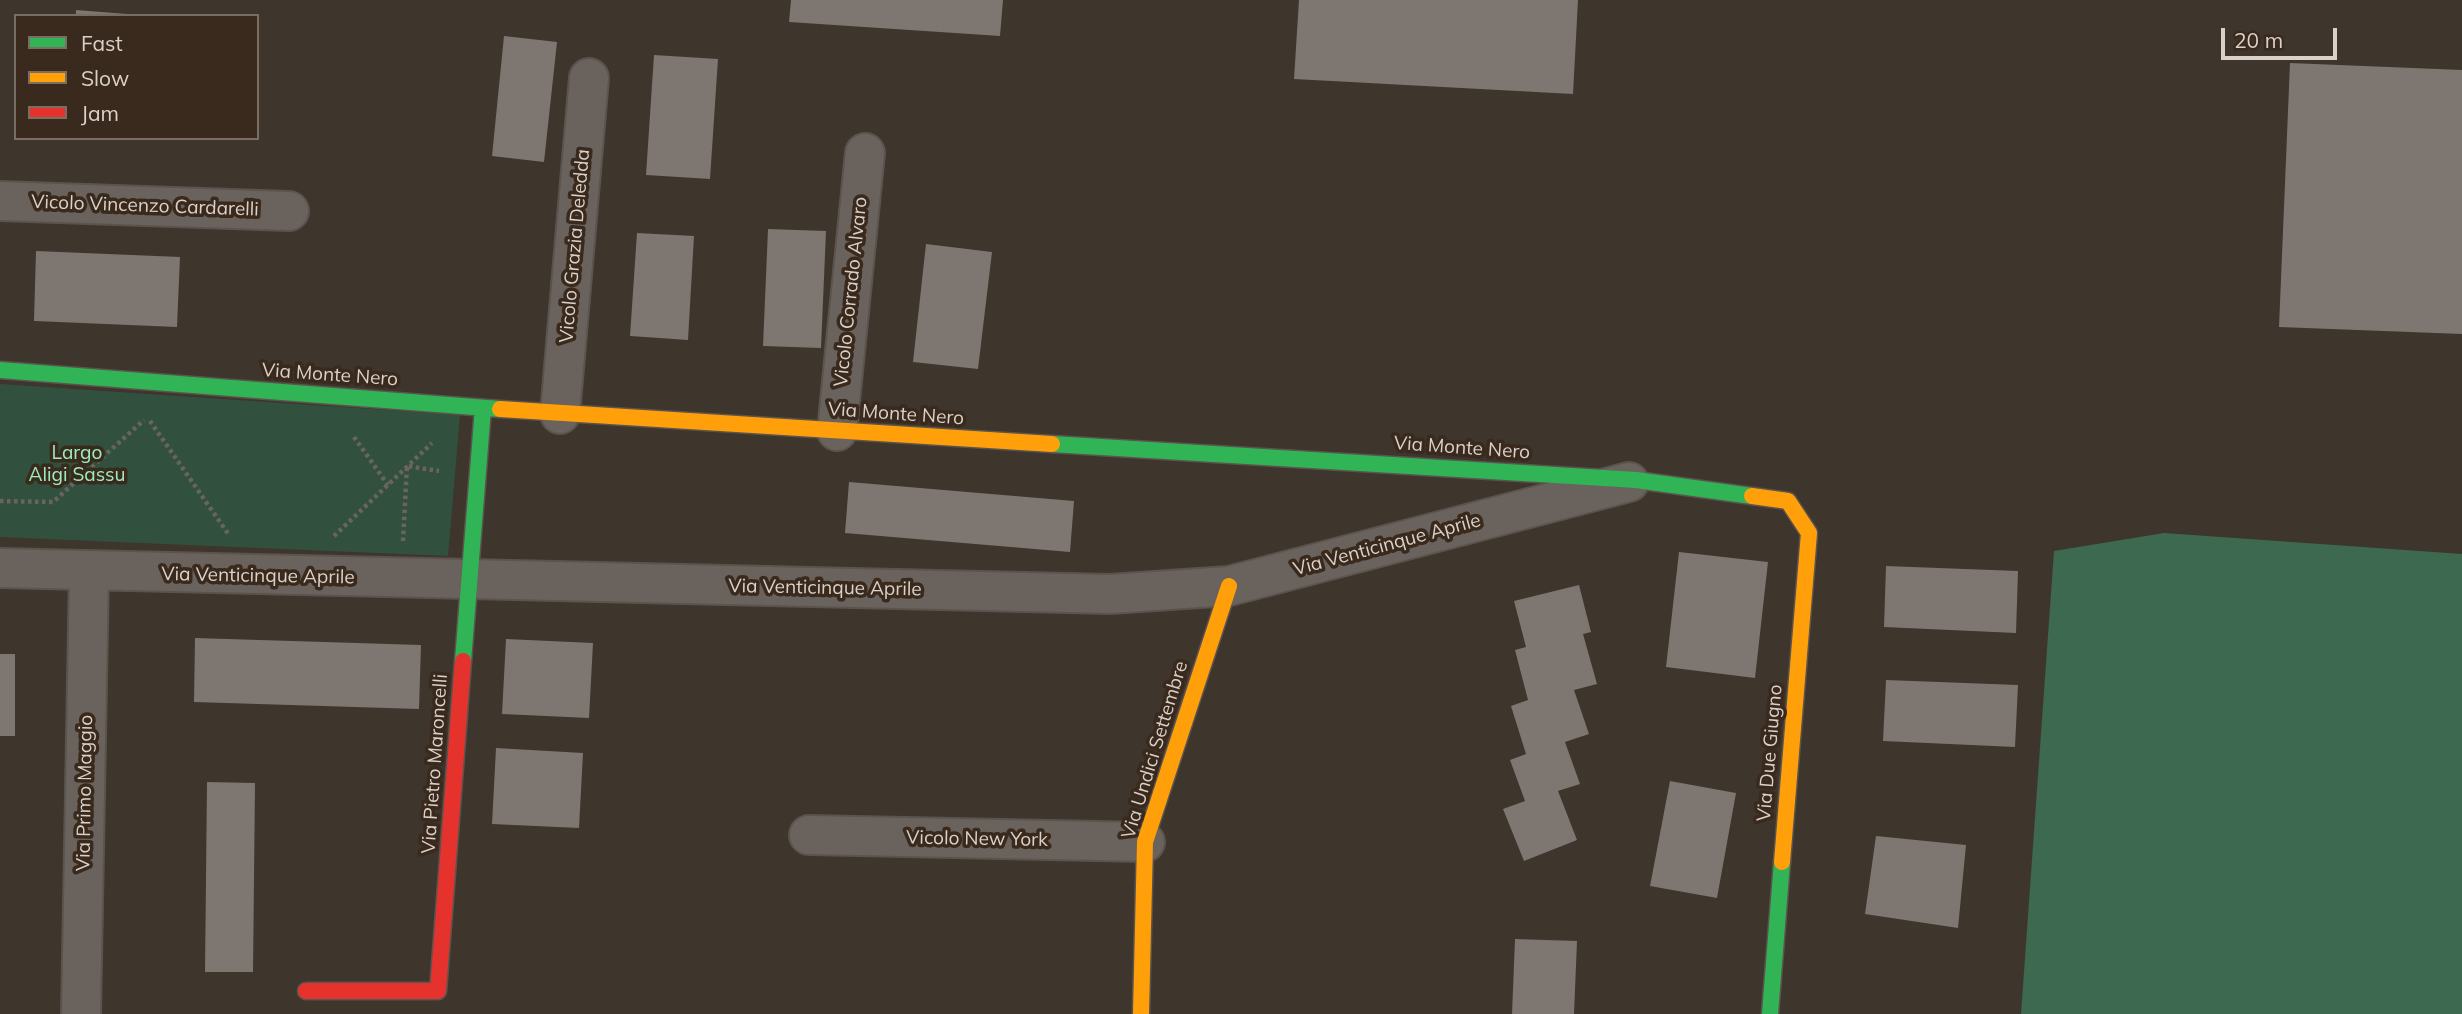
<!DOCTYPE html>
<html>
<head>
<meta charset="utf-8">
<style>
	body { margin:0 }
	#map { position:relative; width:2462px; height:1014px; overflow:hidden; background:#3e352d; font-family:Mulish,sans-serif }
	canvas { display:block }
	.legend { position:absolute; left:14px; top:14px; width:245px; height:126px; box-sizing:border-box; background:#392a1d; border:2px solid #7a6d62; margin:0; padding:9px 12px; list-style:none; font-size:21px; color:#dbd1c9 }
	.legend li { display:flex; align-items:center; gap:14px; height:35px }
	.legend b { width:35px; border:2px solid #7a6d62 }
	.scale { position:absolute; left:2221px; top:28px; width:116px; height:32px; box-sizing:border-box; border:4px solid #dbd1c9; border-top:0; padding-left:9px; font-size:21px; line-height:24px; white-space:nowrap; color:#dbd1c9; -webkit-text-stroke:5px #392a1d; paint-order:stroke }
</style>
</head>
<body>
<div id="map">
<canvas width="2462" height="1014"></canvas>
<ul class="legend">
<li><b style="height:9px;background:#30b455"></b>Fast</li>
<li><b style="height:9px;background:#ff9f0a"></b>Slow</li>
<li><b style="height:9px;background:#e5322d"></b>Jam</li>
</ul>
<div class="scale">20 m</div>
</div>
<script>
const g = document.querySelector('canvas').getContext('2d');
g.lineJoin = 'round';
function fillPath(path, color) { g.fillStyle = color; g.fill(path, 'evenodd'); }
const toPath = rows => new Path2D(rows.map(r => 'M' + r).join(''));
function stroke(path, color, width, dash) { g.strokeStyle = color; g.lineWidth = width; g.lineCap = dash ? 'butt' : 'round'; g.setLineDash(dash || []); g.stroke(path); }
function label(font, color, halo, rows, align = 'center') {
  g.font = font + ' Mulish,sans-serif'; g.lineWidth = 7; g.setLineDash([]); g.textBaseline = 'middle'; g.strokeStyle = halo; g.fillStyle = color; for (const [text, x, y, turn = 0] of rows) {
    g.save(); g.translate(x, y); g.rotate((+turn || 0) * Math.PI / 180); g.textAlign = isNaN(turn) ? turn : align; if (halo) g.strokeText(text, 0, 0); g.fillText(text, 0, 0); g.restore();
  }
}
const green = toPath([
	[0,384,460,415,448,556,0,537]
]);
const forest = toPath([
	[2164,533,2462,554,2462,1014,2021,1014,2054,551]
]);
const building = toPath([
	[791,0,1003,0,1000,36,789,22],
	[1299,0,1578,0,1573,94,1294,79],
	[76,10,127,14,127,16,76,16],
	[504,36,557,42,544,162,492,156],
	[654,55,718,59,710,179,646,175],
	[2290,63,2462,70,2462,334,2279,327],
	[768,229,826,231,821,348,763,346],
	[637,233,694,236,688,340,630,336],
	[926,244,992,252,978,369,913,362],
	[36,251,180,257,177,327,34,321],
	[849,482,1074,501,1070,552,845,533],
	[1679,552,1768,562,1755,678,1666,667],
	[1886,566,2018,571,2016,633,1884,627],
	[1579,585,1591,632,1583,634,1597,684,1574,690,1589,734,1565,742,1580,784,1558,791,1577,840,1524,861,1503,809,1525,801,1510,760,1526,754,1511,706,1528,700,1515,650,1526,647,1514,601],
	[195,638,421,645,419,709,194,702],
	[506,639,593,643,589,718,502,714],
	[0,654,15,654,15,736,0,736],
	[1886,680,2018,685,2015,747,1883,741],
	[496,748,583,753,579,828,492,824],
	[1670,781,1736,793,1717,898,1650,886],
	[207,782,255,783,253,972,205,972],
	[1876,836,1966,845,1958,928,1865,914],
	[1515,939,1577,941,1574,1014,1512,1014]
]);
const path = toPath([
	[150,421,229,535],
	[354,437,388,485],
	[0,501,53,502,144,420],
	[334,536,432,443],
	[403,541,407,466,439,471]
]);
const street = toPath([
	[0,201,289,211],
	[560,414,589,78],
	[837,431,865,153],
	[0,568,1110,594,1229,586,1629,482],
	[809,835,1145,842],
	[81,1014,89,572]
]);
const fast = toPath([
	[0,370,500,409],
	[1052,444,1636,480,1752,496],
	[463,661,483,408],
	[1770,1014,1782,862]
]);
const slow = toPath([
	[500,409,1052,444],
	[1752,496,1788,501,1809,533,1782,862],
	[1141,1014,1145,842,1229,586]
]);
const jam = toPath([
	[306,991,438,991,463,661]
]);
const streetNames = [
	["Vicolo Vincenzo Cardarelli",145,206,2],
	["Vicolo Grazia Deledda",575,246,-85],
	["Vicolo Corrado Alvaro",851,292,-84],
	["Via Monte Nero",330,375,4],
	["Via Monte Nero",896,414,4],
	["Via Monte Nero",1462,448,4],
	["Via Venticinque Aprile",1387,545,-15],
	["Via Venticinque Aprile",258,576,1],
	["Via Venticinque Aprile",825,588,1],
	["Via Undici Settembre",1155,750,-73],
	["Via Due Giugno",1770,753,-85],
	["Via Pietro Maroncelli",435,764,-86],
	["Via Primo Maggio",85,793,-89],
	["Vicolo New York",977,839,1]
];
const parkNames = [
	["Largo",77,453],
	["Aligi Sassu",77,475]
];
fillPath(green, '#31513e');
fillPath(forest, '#3d6950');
fillPath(building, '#7e7670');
stroke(street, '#5b534d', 42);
stroke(fast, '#5b534d', 19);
stroke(slow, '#5b534d', 19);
stroke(jam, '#5b534d', 19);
stroke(path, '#6a645f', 4.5, [3.5, 3.5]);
stroke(street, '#6a635d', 38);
stroke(fast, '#30b455', 16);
stroke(slow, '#ff9f0a', 16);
stroke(jam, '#e5322d', 16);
label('19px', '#dbd1c9', '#392a1d', streetNames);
label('19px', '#9bedc0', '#392a1d', parkNames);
</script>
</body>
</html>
